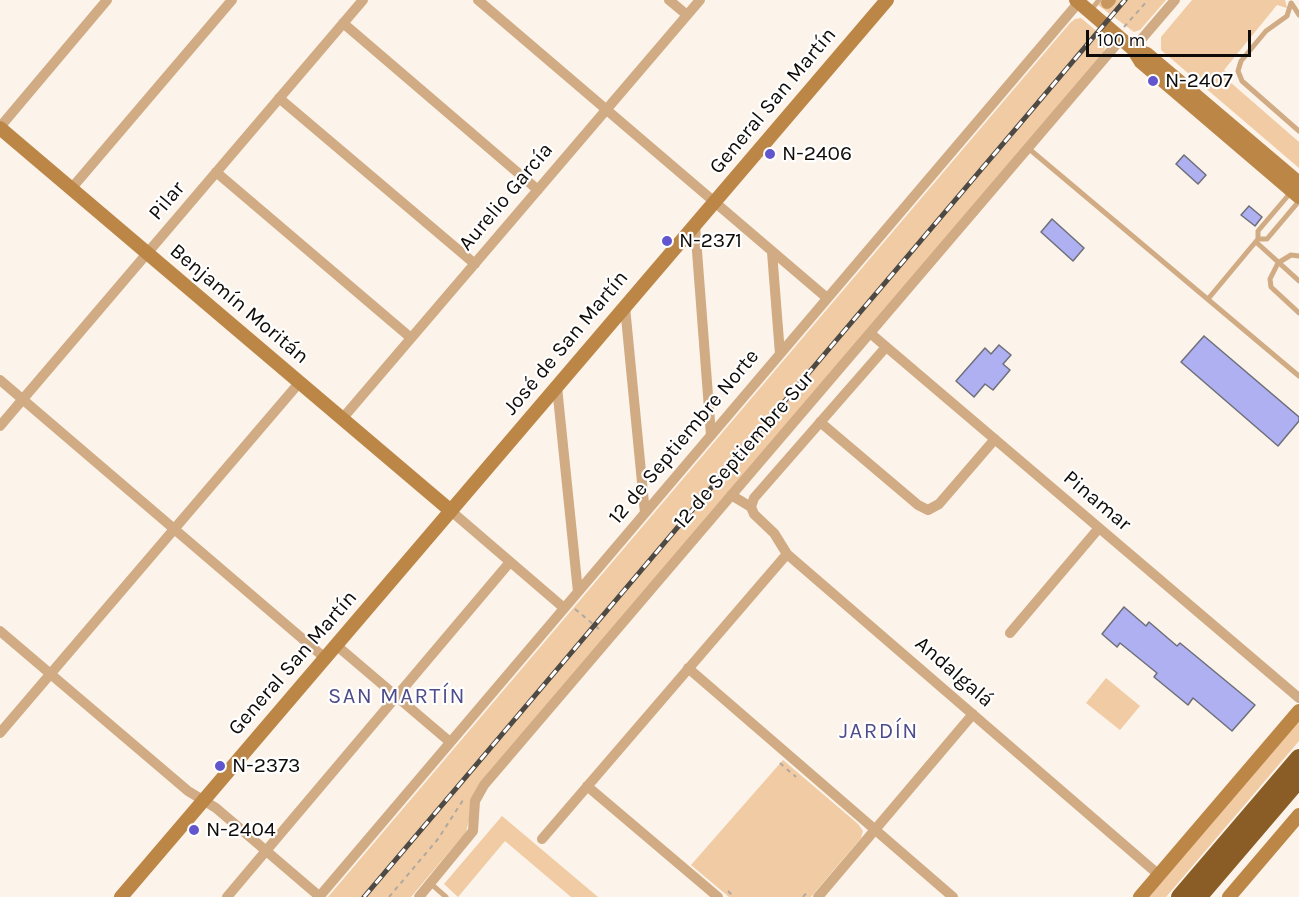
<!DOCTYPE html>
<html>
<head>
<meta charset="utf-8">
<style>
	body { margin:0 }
	#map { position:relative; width:1299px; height:897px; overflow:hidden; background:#fcf3ea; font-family:Karla,sans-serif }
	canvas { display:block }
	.scale { position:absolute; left:1086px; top:30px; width:165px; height:27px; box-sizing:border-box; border:3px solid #0e0b08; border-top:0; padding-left:8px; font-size:18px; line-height:21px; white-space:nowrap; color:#0e0b08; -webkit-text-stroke:4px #fff; paint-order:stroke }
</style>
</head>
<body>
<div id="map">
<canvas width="1299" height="897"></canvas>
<div class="scale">100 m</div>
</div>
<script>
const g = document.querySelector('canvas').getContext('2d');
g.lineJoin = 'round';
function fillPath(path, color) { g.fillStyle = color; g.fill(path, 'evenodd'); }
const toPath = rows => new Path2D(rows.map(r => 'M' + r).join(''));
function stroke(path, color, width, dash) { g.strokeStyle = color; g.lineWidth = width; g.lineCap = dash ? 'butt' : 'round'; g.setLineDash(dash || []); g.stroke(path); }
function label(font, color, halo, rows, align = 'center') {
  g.font = font + ' Karla,sans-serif'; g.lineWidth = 4.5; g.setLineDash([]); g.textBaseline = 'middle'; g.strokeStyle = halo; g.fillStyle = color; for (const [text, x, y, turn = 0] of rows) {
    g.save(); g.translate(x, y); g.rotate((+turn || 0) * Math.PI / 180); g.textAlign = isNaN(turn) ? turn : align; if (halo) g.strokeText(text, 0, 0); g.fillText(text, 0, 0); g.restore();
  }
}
const green = toPath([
	[1102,0,1166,0,1140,30,1134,32,1098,5],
	[1192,0,1285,0,1287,8,1277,5,1224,70,1233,78,1230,82,1299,142,1299,168,1161,50,1161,37],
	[1081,18,1107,40,1104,52,478,787,466,832,411,897,328,897,1070,23,1075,19],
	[1106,678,1140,706,1120,730,1086,703],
	[1299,720,1299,741,1166,897,1148,897],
	[783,760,858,824,863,831,861,838,811,897,729,897,691,865],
	[502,816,598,897,571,897,505,841,458,897,444,884]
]);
const canal = toPath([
	[1107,3,1110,0]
]);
const building = toPath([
	[1184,155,1206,175,1198,184,1176,164,1184,155],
	[1249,206,1262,217,1255,226,1241,215,1249,206],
	[1052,219,1084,248,1073,261,1041,232,1052,219],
	[1204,336,1299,417,1299,421,1278,446,1181,362,1204,336],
	[999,345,1011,355,1003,364,1010,370,993,390,985,384,974,397,956,381,985,348,991,354,999,345],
	[1124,607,1146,626,1149,622,1177,646,1180,643,1255,705,1232,731,1193,698,1188,705,1154,677,1157,673,1120,643,1117,647,1102,634,1124,607]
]);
const path = toPath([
	[1124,27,1148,0],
	[575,609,599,629],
	[780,763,796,777],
	[728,891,734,897],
	[389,897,438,839,465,797],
	[803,897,809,890]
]);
const lane = toPath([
	[1291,3,1287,16,1266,31,1241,61,1238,71,1242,81,1299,131],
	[1292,4,1299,15],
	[1091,10,1099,0],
	[1028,148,1299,376],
	[1258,239,1267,239,1299,201],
	[1256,242,1299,281],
	[1299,256,1291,255,1278,263,1270,279,1271,287,1299,313],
	[1208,299,1258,239,1258,231,1292,191],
	[430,883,446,897]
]);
const street = toPath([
	[478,0,827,298],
	[669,0,687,15],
	[343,23,538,190],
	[1133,49,1175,0],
	[279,98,475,264],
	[0,127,107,0],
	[216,172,411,338],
	[71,189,232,0],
	[695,225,711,435],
	[772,252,780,354],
	[625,307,645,513],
	[870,333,1299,698],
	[0,380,325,658],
	[557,387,578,592],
	[342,419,700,0],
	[820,422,918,505,928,510,939,504,995,439],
	[0,426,363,0],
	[731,495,751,507,754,514,774,533,787,554,1159,875],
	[751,507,754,498,886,347],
	[451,511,564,608],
	[0,631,188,791,216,808,319,896],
	[1010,633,1099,528],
	[336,645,450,742],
	[688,668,953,897],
	[0,733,299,383],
	[587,786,718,897],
	[542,839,787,554],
	[227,897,510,562],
	[319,897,1079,2],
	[419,897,473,831,475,801,484,785,1121,39],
	[818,897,973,714]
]);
const secondary = toPath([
	[1076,0,1133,49,1141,62,1299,197],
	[1133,49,1147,54,1299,183],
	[0,128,451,511],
	[121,897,887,0],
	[1140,897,1299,711],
	[1229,897,1299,815]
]);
const highway = toPath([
	[1180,897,1299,758],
	[1198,897,1299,779]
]);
const rail = toPath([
	[364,897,1125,0]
]);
const markers = [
	[1153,81,6,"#6256cf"],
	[770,154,6,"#6256cf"],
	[667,241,6,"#6256cf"],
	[220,766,6,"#6256cf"],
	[194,830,6,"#6256cf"]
];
const poiNames = [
	["N-2407",1165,81],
	["N-2406",782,154],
	["N-2371",679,241],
	["N-2373",232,766],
	["N-2404",206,830]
];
const streetNames = [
	["General San Martín",773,101,-50],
	["Aurelio García",506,197,-50],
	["Pilar",167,201,-50],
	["Benjamín Moritán",239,304,40],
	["José de San Martín",566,343,-50],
	["12 de Septiembre Norte",684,437,-50],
	["12 de Septiembre Sur",744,450,-49],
	["Pinamar",1097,501,40],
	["General San Martín",293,663,-49],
	["Andalgalá",954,672,41]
];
const neighbourhoodNames = [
	["SAN MARTÍN",397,697],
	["JARDÍN",879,732]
];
fillPath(green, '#f0cba3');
stroke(canal, '#c7975f', 12);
fillPath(building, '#afb0f2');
stroke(building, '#6e6f79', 1.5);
stroke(path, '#b0a9a2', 2, [4.5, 4.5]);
stroke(lane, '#d0ab83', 5);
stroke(street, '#d0ab83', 10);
stroke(secondary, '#bc8647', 14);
stroke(highway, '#8a5d26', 18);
stroke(rail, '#4d4944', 5);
stroke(rail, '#fff', 3, [9]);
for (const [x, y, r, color] of markers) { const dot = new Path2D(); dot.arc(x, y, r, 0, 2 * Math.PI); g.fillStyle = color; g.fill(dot); stroke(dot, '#fff', 2); }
label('21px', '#0e0b08', '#fff', poiNames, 'left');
label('21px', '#0e0b08', '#fff', streetNames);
g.letterSpacing = '1.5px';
label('22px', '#4e4c8a', '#fff', neighbourhoodNames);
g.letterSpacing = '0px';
</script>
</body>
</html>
